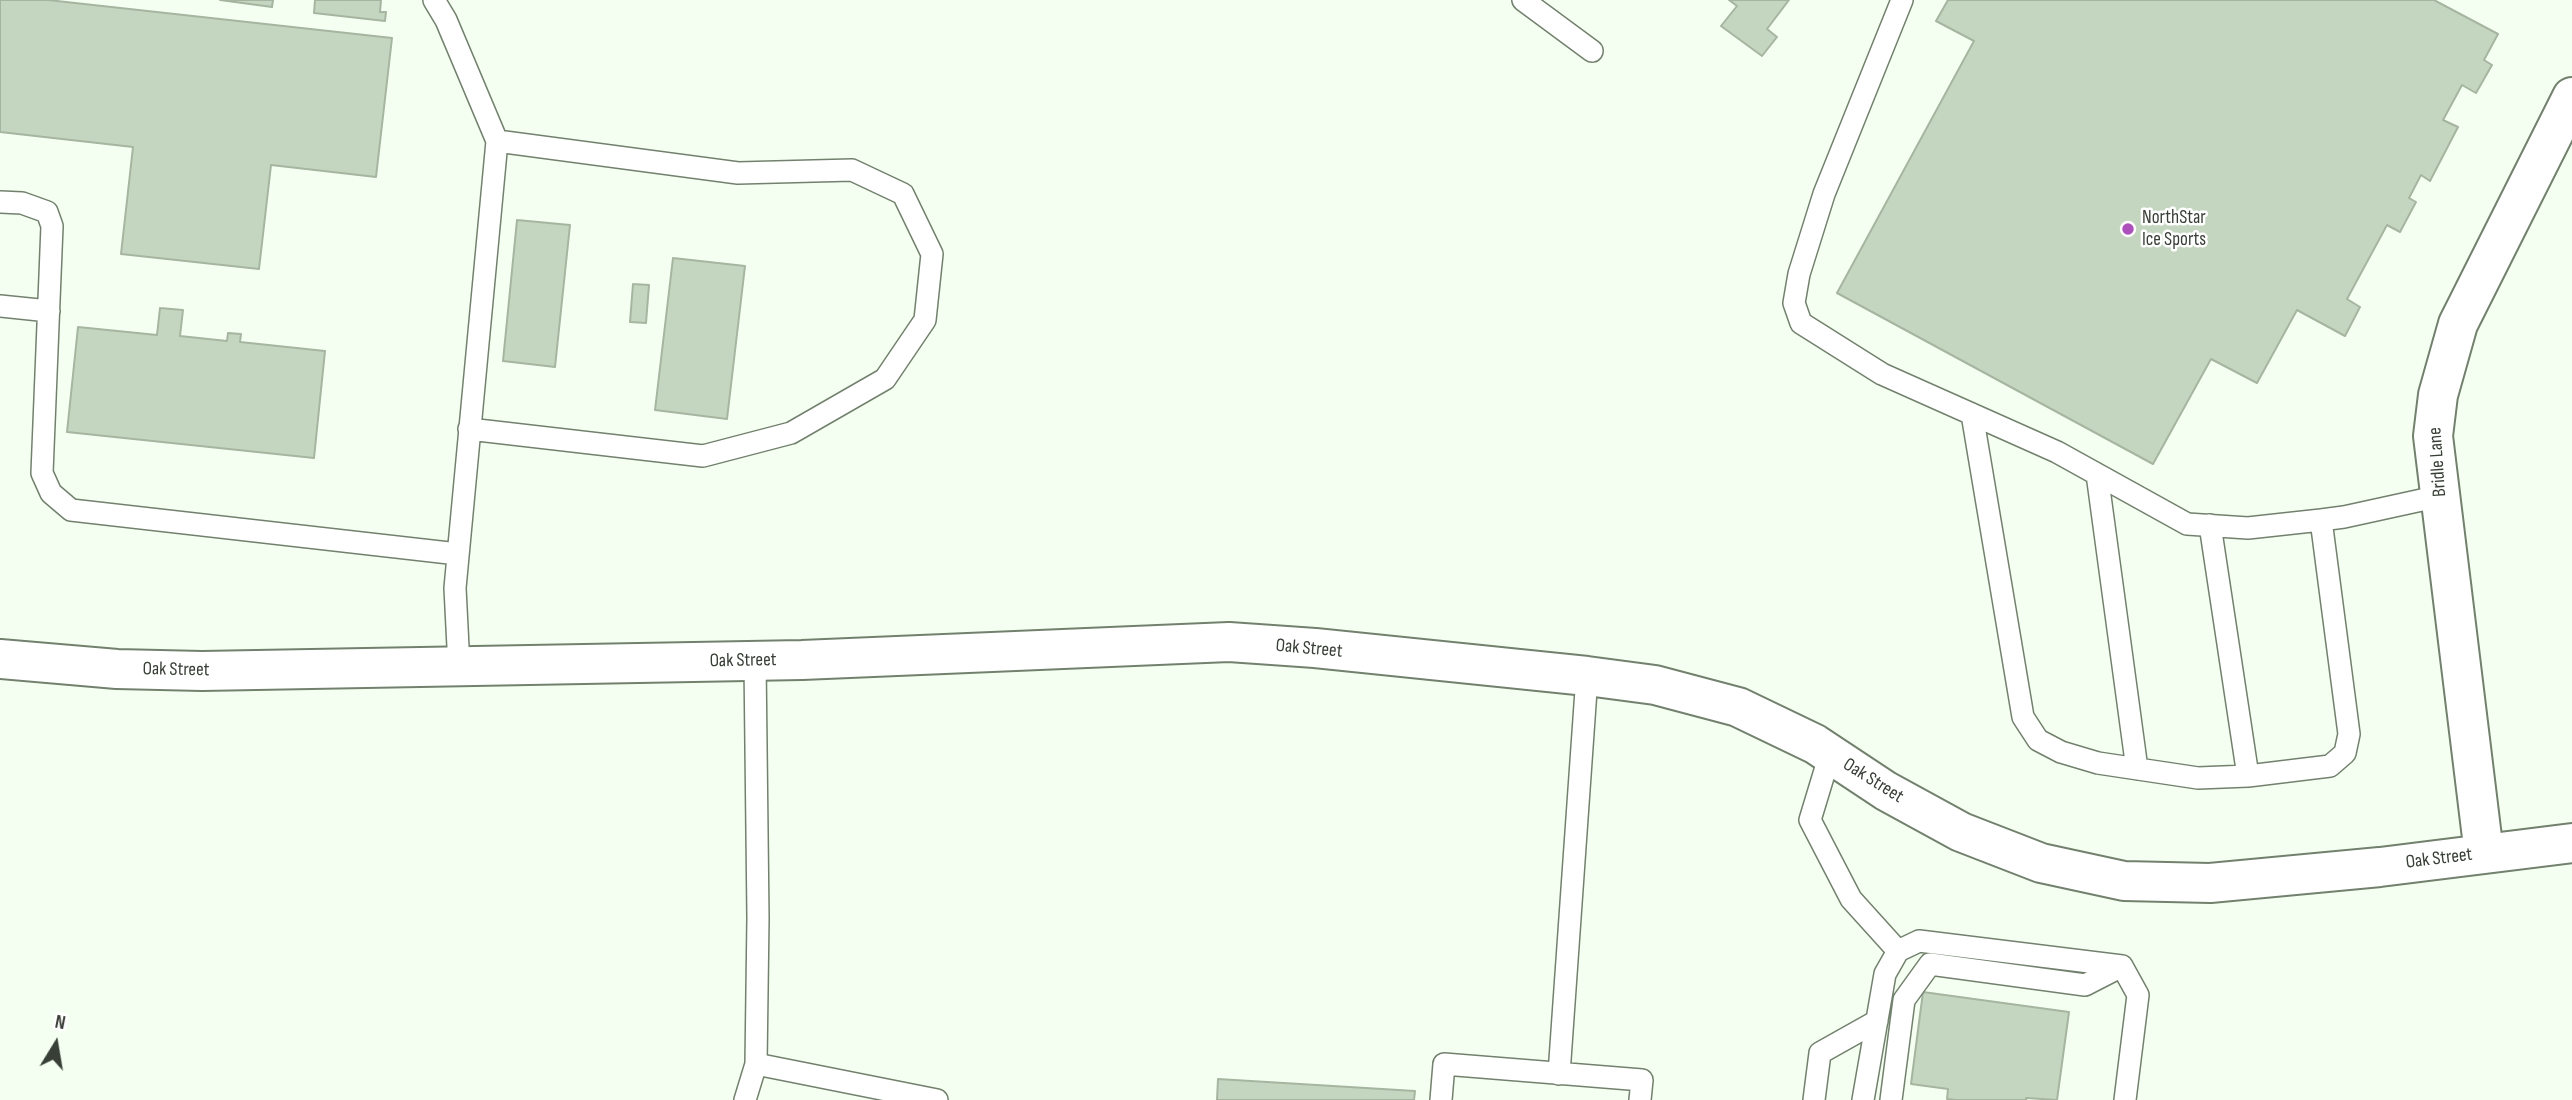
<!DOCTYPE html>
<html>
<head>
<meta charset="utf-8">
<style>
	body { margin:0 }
	#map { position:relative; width:2572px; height:1100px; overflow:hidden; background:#f5fff1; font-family:"Sofia Sans Condensed",sans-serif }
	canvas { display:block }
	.north { position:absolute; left:21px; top:1009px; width:70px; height:70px; -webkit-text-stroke:5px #fff; paint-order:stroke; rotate:11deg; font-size:19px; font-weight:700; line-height:28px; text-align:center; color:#383f36 }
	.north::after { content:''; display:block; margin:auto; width:24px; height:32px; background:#383f36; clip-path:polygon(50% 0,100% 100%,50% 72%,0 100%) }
</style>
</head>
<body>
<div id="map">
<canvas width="2572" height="1100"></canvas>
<div class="north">N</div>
</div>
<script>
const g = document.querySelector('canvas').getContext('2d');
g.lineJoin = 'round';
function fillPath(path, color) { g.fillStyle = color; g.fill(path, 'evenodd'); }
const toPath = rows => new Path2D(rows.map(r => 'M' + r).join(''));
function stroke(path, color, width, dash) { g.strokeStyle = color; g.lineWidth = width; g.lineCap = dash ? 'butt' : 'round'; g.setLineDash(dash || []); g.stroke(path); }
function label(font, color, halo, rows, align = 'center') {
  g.font = font + ' "Sofia Sans Condensed",sans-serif'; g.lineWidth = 5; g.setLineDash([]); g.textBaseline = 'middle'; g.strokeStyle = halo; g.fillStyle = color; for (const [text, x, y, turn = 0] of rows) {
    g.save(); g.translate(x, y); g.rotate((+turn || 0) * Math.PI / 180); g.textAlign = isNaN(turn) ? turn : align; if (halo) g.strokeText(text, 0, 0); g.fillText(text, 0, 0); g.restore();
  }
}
const building = toPath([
	[0,0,48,0,392,38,376,177,271,165,259,269,121,254,133,147,0,132,0,0],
	[220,0,273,0,272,7,220,0],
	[315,0,381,0,380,12,386,12,385,21,314,13,315,0],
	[1729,0,1789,0,1767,29,1777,37,1762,56,1721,26,1737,6,1729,0],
	[1948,0,2434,0,2498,34,2484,60,2492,65,2476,93,2462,85,2443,120,2458,127,2430,181,2421,175,2409,198,2416,202,2400,232,2387,225,2347,299,2360,307,2345,336,2297,310,2257,383,2211,359,2153,464,1837,293,1974,41,1936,21,1948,0],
	[517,220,570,225,555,367,503,361,517,220],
	[673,258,745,266,727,419,655,410,673,258],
	[633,284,649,285,646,323,630,322,633,284],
	[160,308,183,310,180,336,227,341,228,333,241,334,240,342,325,351,314,458,67,432,78,327,157,335,160,308],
	[1923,992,2069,1012,2057,1100,2026,1098,2026,1100,1956,1100,1947,1099,1948,1089,1911,1084,1923,992],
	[1218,1079,1415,1091,1414,1100,1217,1100,1218,1079]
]);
const lane = toPath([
	[434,0,446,20,497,141,455,588,459,667],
	[1523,0,1592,51],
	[1902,0,1824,194,1799,274,1794,303,1801,323,1882,374,2057,452,2187,524,2248,528,2321,520,2344,517,2440,496],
	[0,202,22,203,47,212,52,226,42,473,51,493,71,510,458,554],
	[0,306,49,311],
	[1972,414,2023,717,2038,740,2061,752,2098,763,2198,778,2248,776,2330,766,2345,753,2349,734,2321,520],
	[469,429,703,456,791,433,885,379,925,320,932,254,903,194,852,170,738,173,497,141],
	[2097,474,2137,769],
	[2210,525,2248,776],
	[755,661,758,918,756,1064],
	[1830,754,1810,820,1851,899,1898,951],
	[1559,1074,1587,676],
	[745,1100,756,1064,937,1100],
	[1441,1100,1444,1064,1642,1080,1640,1100],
	[1814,1100,1820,1053,1877,1021],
	[1863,1100,1885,974,1898,951,1919,941,2122,966,2138,995,2125,1100],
	[1891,1100,1904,1000,1930,964,2085,985,2122,966]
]);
const street = toPath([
	[0,659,117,669,202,671,802,660,1229,642,1315,648,1587,676,1655,685,1738,707,1815,744,1886,791,1961,832,2041,863,2124,881,2210,883,2380,867,2572,843],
	[2484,854,2433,436,2438,395,2458,324,2572,97]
]);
const markers = [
	[2128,229,7,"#ac50bb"]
];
const poiNames = [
	["NorthStar",2142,218],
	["Ice Sports",2142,240]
];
const streetNames = [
	["Bridle Lane",2438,462,-94],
	["Oak Street",1309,649,5],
	["Oak Street",743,661,-1],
	["Oak Street",176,670,1],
	["Oak Street",1873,781,32],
	["Oak Street",2439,859,-7]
];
fillPath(building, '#c5d6c0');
stroke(building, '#a5b5a0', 2);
stroke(lane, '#72816d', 24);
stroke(street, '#72816d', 42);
stroke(lane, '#fff', 21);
stroke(street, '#fff', 38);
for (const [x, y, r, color] of markers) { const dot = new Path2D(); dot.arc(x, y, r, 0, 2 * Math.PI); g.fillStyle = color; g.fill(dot); stroke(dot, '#fff', 2.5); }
label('19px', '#383f36', '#fff', poiNames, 'left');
label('19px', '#383f36', '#fff', streetNames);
</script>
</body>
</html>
